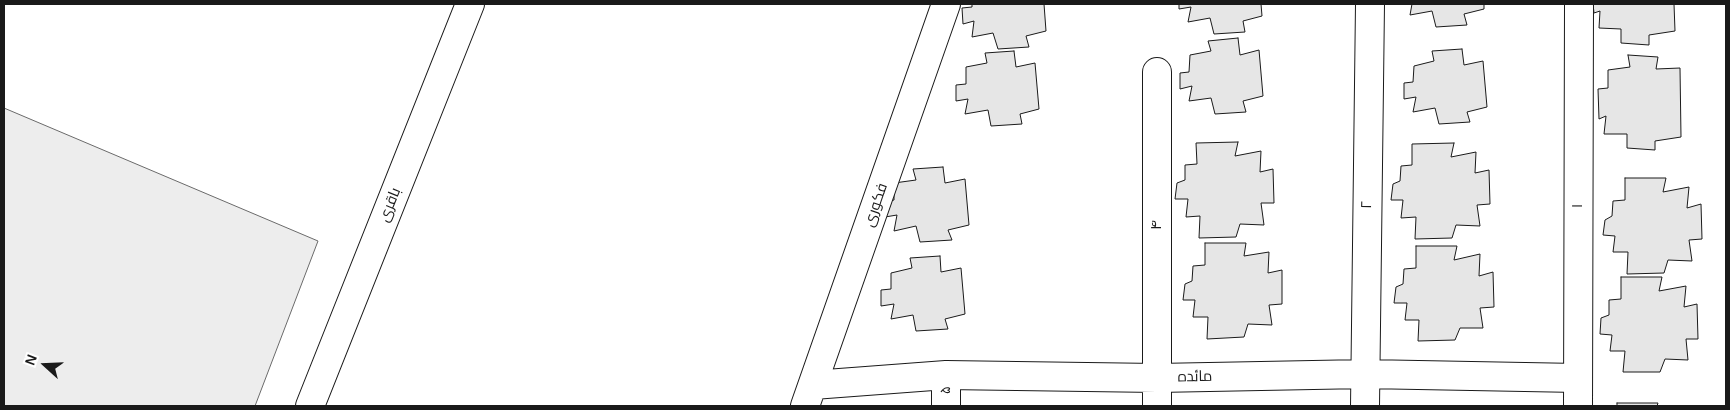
<!DOCTYPE html>
<html>
<head>
<meta charset="utf-8">
<style>
	body { margin:0 }
	#map { position:relative; width:1730px; height:410px; overflow:hidden; background:#fff; font-family:Helvetica,sans-serif }
	canvas { display:block }
	.frame { position:absolute; inset:0; border:5px solid #1a1a1a; pointer-events:none }
	.north { position:absolute; left:20px; top:340px; width:50px; height:50px; -webkit-text-stroke:4px #fff; paint-order:stroke; rotate:290deg; font-size:14px; font-weight:700; line-height:20px; text-align:center; color:#1a1a1a }
	.north::after { content:''; display:block; margin:auto; width:18px; height:22px; background:#1a1a1a; clip-path:polygon(50% 0,100% 100%,50% 72%,0 100%) }
</style>
</head>
<body>
<div id="map">
<canvas width="1730" height="410"></canvas>
<div class="frame"></div>
<div class="north">N</div>
</div>
<script>
const g = document.querySelector('canvas').getContext('2d');
g.lineJoin = 'round';
function fillPath(path, color) { g.fillStyle = color; g.fill(path, 'evenodd'); }
const toPath = rows => new Path2D(rows.map(r => 'M' + r).join(''));
function stroke(path, color, width, dash) { g.strokeStyle = color; g.lineWidth = width; g.lineCap = dash ? 'butt' : 'round'; g.setLineDash(dash || []); g.stroke(path); }
function label(font, color, halo, rows, align = 'center') {
  g.font = font + ' Helvetica,Cairo,sans-serif'; g.lineWidth = 4; g.setLineDash([]); g.textBaseline = 'middle'; g.strokeStyle = halo; g.fillStyle = color; for (const [text, x, y, turn = 0] of rows) {
    g.save(); g.translate(x, y); g.rotate((+turn || 0) * Math.PI / 180); g.textAlign = isNaN(turn) ? turn : align; if (halo) g.strokeText(text, 0, 0); g.fillText(text, 0, 0); g.restore();
  }
}
const built = toPath([
	[4,108,318,241,255,406,4,406,4,108]
]);
const building = toPath([
	[972,4,1044,4,1046,31,1026,36,1029,47,998,49,993,33,972,37,974,21,963,24,962,8,972,7,972,4],
	[1179,4,1261,4,1262,16,1243,21,1245,32,1214,34,1210,18,1188,22,1191,7,1179,9,1179,4],
	[1412,4,1484,4,1484,9,1464,14,1467,25,1436,27,1432,11,1410,15,1412,4],
	[1593,4,1674,4,1675,31,1649,35,1649,45,1621,43,1621,29,1599,28,1600,11,1594,13,1593,4],
	[1238,38,1240,55,1259,50,1263,96,1243,101,1246,112,1215,114,1211,98,1189,101,1192,86,1180,89,1180,73,1189,72,1190,55,1211,51,1208,41,1238,38],
	[1462,49,1464,65,1483,61,1487,107,1467,112,1470,122,1439,124,1435,108,1413,112,1416,97,1404,99,1404,83,1413,82,1414,66,1434,61,1432,51,1462,49],
	[1014,51,1016,67,1035,63,1039,109,1020,114,1022,124,991,126,988,110,965,114,968,99,956,101,956,85,966,84,966,67,987,63,985,53,1014,51],
	[1628,55,1658,57,1656,69,1680,68,1681,137,1655,141,1655,150,1627,148,1627,134,1604,134,1606,116,1599,119,1598,89,1608,88,1608,70,1630,67,1628,55],
	[1238,142,1235,156,1261,151,1260,172,1273,169,1274,203,1261,203,1264,225,1240,224,1236,237,1199,238,1200,216,1186,217,1188,199,1175,199,1177,183,1185,180,1185,165,1197,164,1196,143,1238,142],
	[1454,143,1451,157,1476,152,1475,173,1489,170,1490,204,1477,205,1480,226,1456,225,1452,238,1415,239,1416,217,1401,218,1403,200,1391,200,1393,184,1400,181,1401,166,1412,165,1412,144,1454,143],
	[943,167,945,183,965,179,969,225,948,230,952,240,920,242,916,226,894,231,897,215,885,217,885,202,894,200,894,183,916,180,913,169,943,167],
	[1625,178,1666,178,1663,192,1689,187,1687,208,1701,204,1702,239,1689,240,1692,261,1668,260,1664,273,1627,274,1628,252,1613,252,1615,236,1603,235,1605,220,1612,216,1613,201,1625,200,1625,178],
	[1205,243,1246,243,1244,256,1269,252,1268,273,1282,270,1282,304,1269,305,1272,325,1248,324,1244,337,1207,339,1208,317,1193,317,1195,300,1183,300,1185,284,1192,281,1193,266,1205,265,1205,243],
	[1416,246,1457,246,1454,260,1480,254,1479,276,1493,272,1494,307,1480,308,1483,328,1460,328,1455,340,1418,341,1419,320,1405,320,1407,303,1394,303,1396,287,1403,284,1404,269,1416,268,1416,246],
	[940,256,941,272,961,268,965,314,945,319,948,329,916,331,913,315,891,319,894,304,881,306,881,290,891,289,891,273,912,268,910,258,940,256],
	[1621,277,1662,277,1659,291,1686,286,1684,307,1697,304,1698,339,1686,339,1688,360,1665,359,1660,372,1623,372,1625,351,1610,351,1612,335,1600,334,1601,318,1609,315,1609,300,1621,299,1621,277],
	[1617,403,1658,403,1657,406,1617,406,1617,403]
]);
const minor = toPath([
	[813,385,946,375,1157,378,1365,374,1578,378],
	[310,406,470,4],
	[805,406,946,4],
	[946,406,946,375],
	[1157,406,1157,72],
	[1365,406,1370,4],
	[1578,406,1579,6]
]);
const streetNames = [
	["باقری",390,205,-68],
	["فکوری",876,205,-71],
	["۲",1367,205,-89],
	["۱",1578,206,-90],
	["۴",1157,225,-90],
	["مائده",1195,377,-1],
	["۵",946,390,-89]
];
fillPath(built, '#ededed');
stroke(built, '#6a6a6a', 1);
fillPath(building, '#e6e6e6');
stroke(building, '#1a1a1a', 1);
stroke(minor, '#1a1a1a', 30);
stroke(minor, '#fff', 28);
label('15px', '#1a1a1a', '#fff', streetNames);
</script>
</body>
</html>
